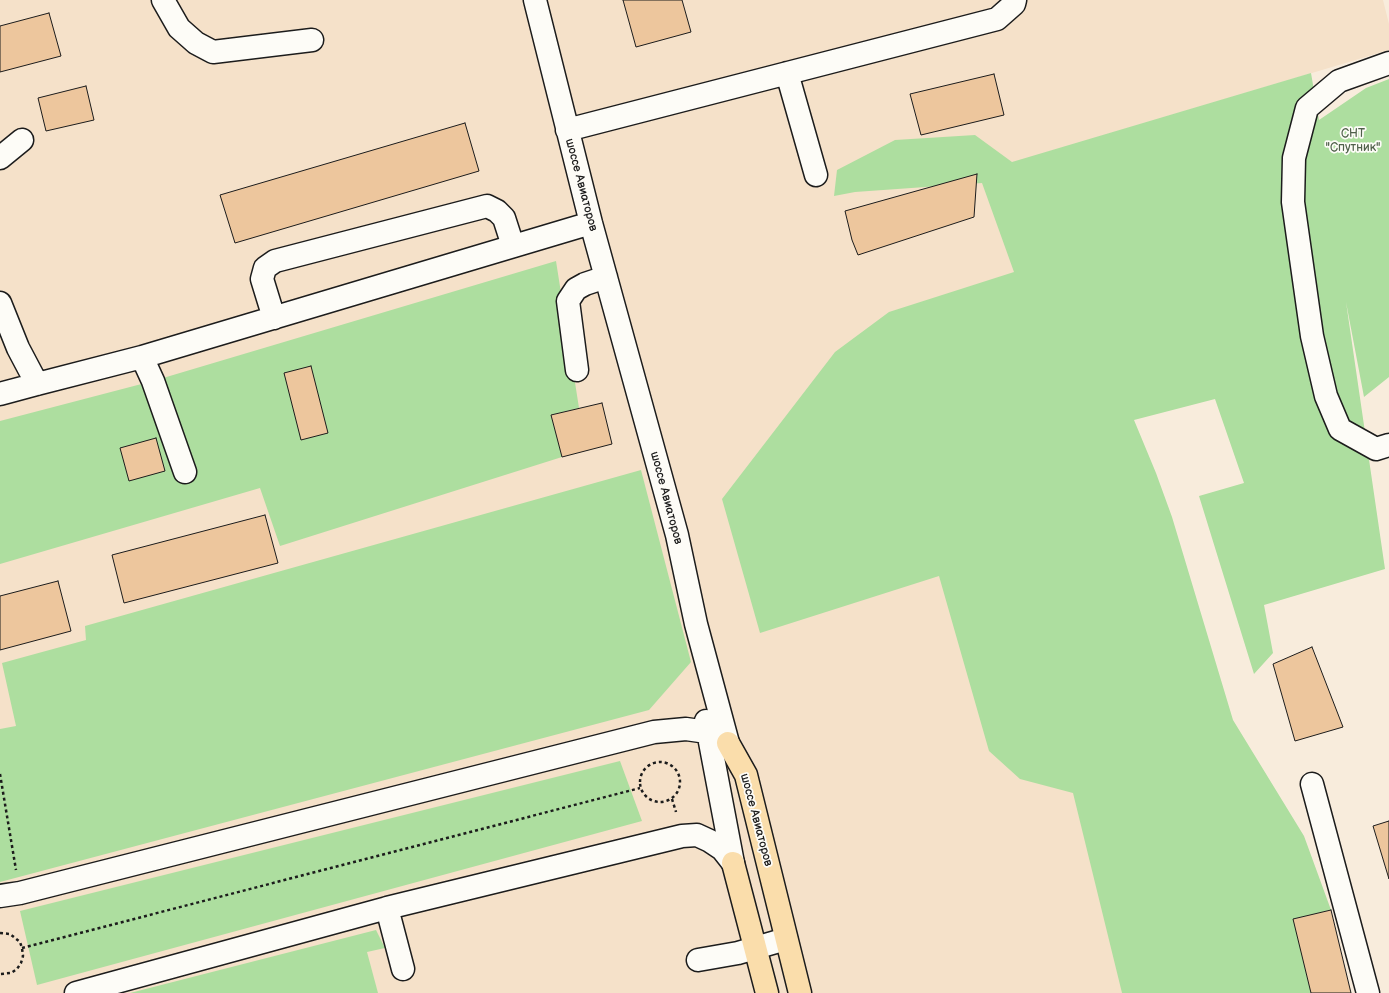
<!DOCTYPE html>
<html>
<head>
<meta charset="utf-8">
<style>
	body { margin:0 }
	canvas { display:block; background:#f8ecdc }
</style>
</head>
<body>
<canvas width="1389" height="993"></canvas>
<script>
const g = document.querySelector('canvas').getContext('2d');
g.lineJoin = 'round';
function fillPath(path, color) { g.fillStyle = color; g.fill(path, 'evenodd'); }
const toPath = rows => new Path2D(rows.map(r => 'M' + r).join(''));
function stroke(path, color, width, dash) { g.strokeStyle = color; g.lineWidth = width; g.lineCap = dash ? 'butt' : 'round'; g.setLineDash(dash || []); g.stroke(path); }
function label(font, color, halo, rows, align = 'center') {
  g.font = font + ' "Balsamiq Sans",sans-serif'; g.lineWidth = 3.5; g.setLineDash([]); g.textBaseline = 'middle'; g.strokeStyle = halo; g.fillStyle = color; for (const [text, x, y, turn = 0] of rows) {
    g.save(); g.translate(x, y); g.rotate((+turn || 0) * Math.PI / 180); g.textAlign = isNaN(turn) ? turn : align; if (halo) g.strokeText(text, 0, 0); g.fillText(text, 0, 0); g.restore();
  }
}
const built = toPath([
	[0,0,1383,0,1389,24,1389,50,1044,153,1243,993,0,993]
]);
const green = toPath([
	[1311,73,1319,120,1366,88,1389,79,1389,377,1364,397,1346,302,1385,569,1264,605,1273,653,1254,674,1199,496,1244,483,1215,399,1134,420,1156,473,1172,517,1233,720,1304,836,1331,910,1294,919,1311,993,1122,993,1073,793,1020,779,989,751,939,576,760,633,722,499,835,352,889,312,1014,272,982,183,855,192,834,196,837,170,895,140,975,135,1012,162],
	[556,261,579,408,551,415,562,457,280,546,260,488,0,564,0,421,153,381],
	[641,470,691,662,649,710,0,882,0,729,16,726,2,663,86,640,85,626],
	[620,761,642,821,37,985,20,911],
	[376,930,385,948,367,952,378,993,130,993]
]);
const building = toPath([
	[623,0,682,0,691,32,636,47,623,0],
	[49,13,61,56,0,72,0,26,49,13],
	[994,74,1004,115,921,135,910,94,994,74],
	[86,86,94,120,46,131,38,98,86,86],
	[465,123,479,171,235,243,220,195,465,123],
	[977,174,974,217,858,255,852,240,845,211,977,174],
	[311,366,328,433,301,440,284,373,311,366],
	[602,403,612,444,562,457,551,415,602,403],
	[156,438,165,471,129,481,120,448,156,438],
	[265,515,278,563,124,603,112,555,265,515],
	[58,581,71,631,0,650,0,596,58,581],
	[1312,647,1343,727,1295,741,1273,664,1312,647],
	[1389,821,1389,879,1373,826,1389,821],
	[1331,910,1351,993,1311,993,1293,919,1331,910]
]);
const path = toPath([
	'640 782a20 20 0 1 1 40 0a20 20 0 1 1-40 0Z',
	[0,774,16,870],
	[672,799,676,812],
	[0,933,10,934,20,942,22,948,23,956,21,963,17,969,11,973,0,974],
	[22,948,640,788]
]);
const minor = toPath([
	[163,0,179,28,196,43,213,52,312,40],
	[535,0,591,223,677,535,696,624,728,743],
	[1389,63,1339,81,1307,108,1294,158,1293,202,1312,336,1326,396,1340,429,1376,449,1389,445],
	[787,73,816,175],
	[567,130,997,19,1014,4,1015,0],
	[0,158,22,140],
	[0,303,18,348,37,384],
	[274,318,262,279,265,268,275,261,487,206,497,211,504,218,513,246],
	[142,357,153,381,185,472],
	[577,370,568,301,576,289,585,284,606,277],
	[0,394,37,384,142,357,591,223],
	[706,721,733,863],
	[1312,784,1368,993],
	[0,896,20,893,654,732,686,729,707,732,728,743],
	[387,908,403,969],
	[698,960,738,953,786,939],
	[76,993,387,908,682,836,697,835,710,841,722,849,733,863]
]);
const major = toPath([
	[728,743,746,775,800,993],
	[733,863,767,993]
]);
const parkNames = [
	["СНТ",1353,134],
	["\"Спутник\"",1353,148]
];
const streetNames = [
	["шоссе Авиаторов",581,185,75],
	["шоссе Авиаторов",666,498,75],
	["шоссе Авиаторов",756,820,75]
];
fillPath(built, '#f5e1c9');
fillPath(green, '#adde9f');
fillPath(building, '#edc69d');
stroke(building, '#1c1c1c', 1);
stroke(minor, '#1c1c1c', 25);
stroke(major, '#1c1c1c', 25);
stroke(path, '#1c1c1c', 2.5, [3, 3]);
stroke(minor, '#fdfcf7', 22);
stroke(major, '#faddab', 22);
label('12px', '#4f604a', '#fdfcf7', parkNames);
label('12px', '#1c1c1c', '#fdfcf7', streetNames);
</script>
</body>
</html>
